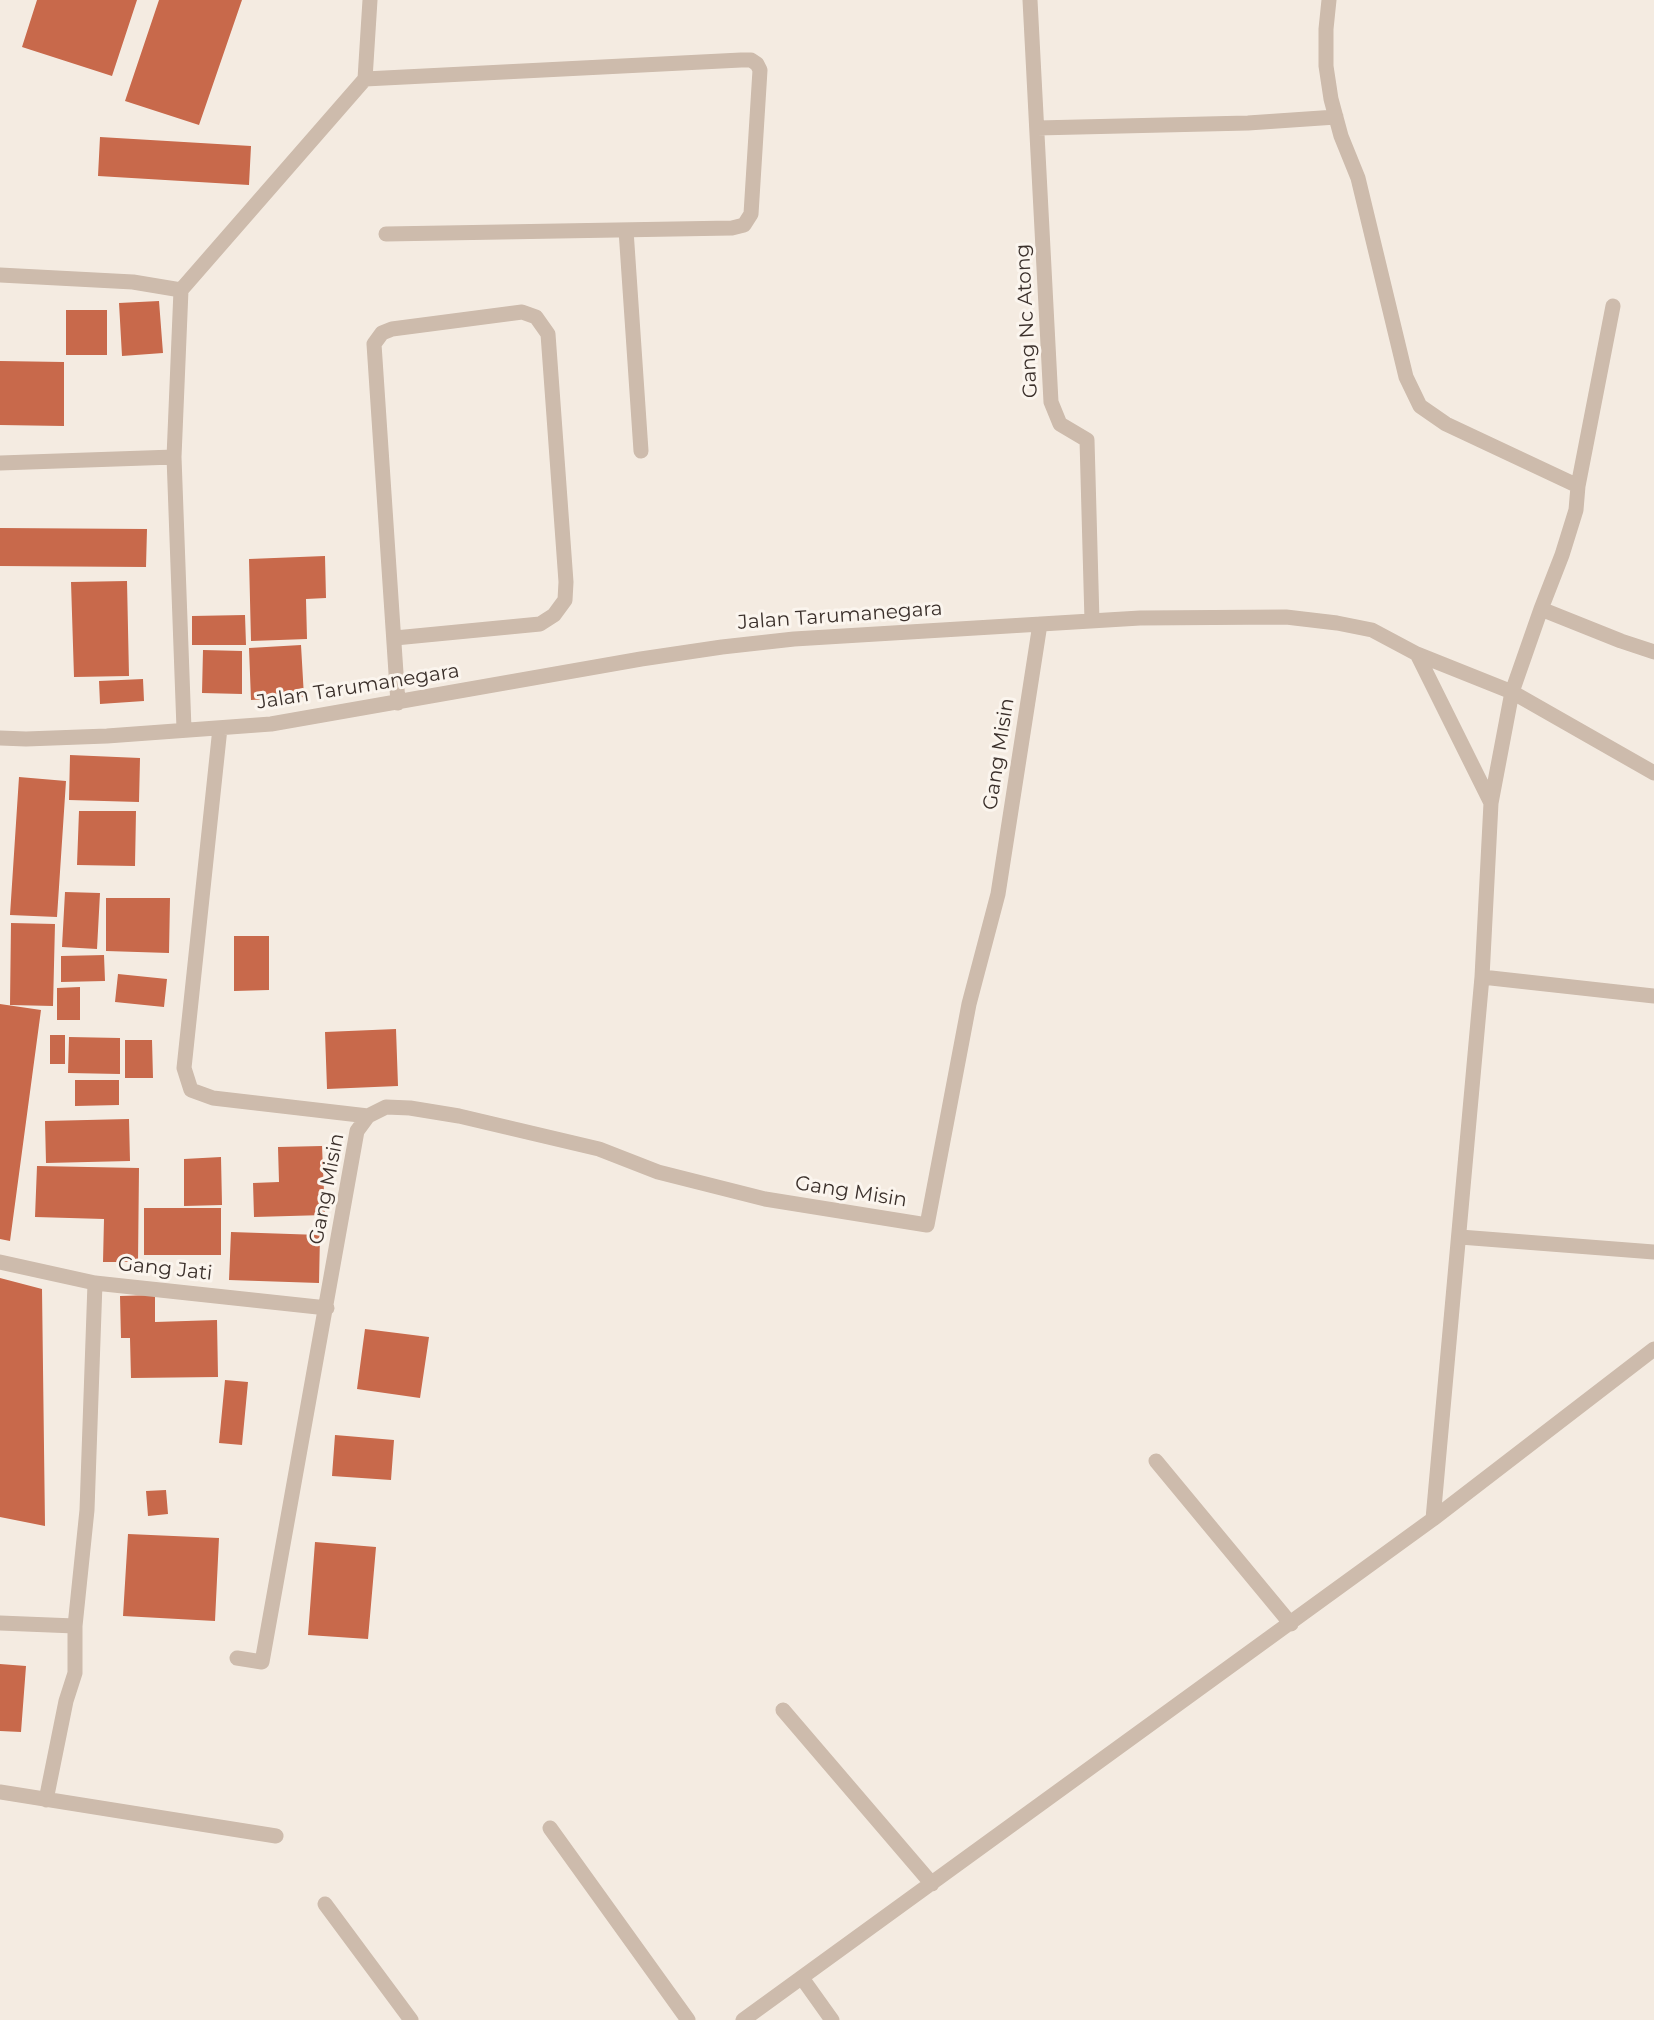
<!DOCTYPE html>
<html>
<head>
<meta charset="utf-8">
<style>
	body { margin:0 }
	canvas { display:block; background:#f4ebe1 }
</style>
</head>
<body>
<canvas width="1654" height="2020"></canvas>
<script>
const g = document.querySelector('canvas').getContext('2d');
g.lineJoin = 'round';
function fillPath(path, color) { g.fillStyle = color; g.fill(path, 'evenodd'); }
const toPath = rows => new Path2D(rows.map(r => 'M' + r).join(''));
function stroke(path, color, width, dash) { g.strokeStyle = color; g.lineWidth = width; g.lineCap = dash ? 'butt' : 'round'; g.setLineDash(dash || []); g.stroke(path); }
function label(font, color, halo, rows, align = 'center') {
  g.font = font + ' Montserrat,sans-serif'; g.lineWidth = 6; g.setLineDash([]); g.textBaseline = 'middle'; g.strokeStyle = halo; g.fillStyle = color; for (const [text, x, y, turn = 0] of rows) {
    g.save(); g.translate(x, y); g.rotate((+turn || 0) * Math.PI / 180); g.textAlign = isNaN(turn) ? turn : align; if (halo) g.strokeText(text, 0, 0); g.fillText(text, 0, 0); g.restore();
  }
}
const building = toPath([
	[37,0,137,0,112,76,22,47],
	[159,0,242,0,199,125,125,101],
	[100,137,251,146,249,185,98,176],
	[159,301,163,353,122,356,119,303],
	[66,310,107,310,107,355,66,355],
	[0,361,64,362,64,426,0,425],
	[0,528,147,529,146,567,0,566],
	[325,556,326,598,306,599,307,639,251,641,249,559],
	[127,581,129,676,74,677,71,582],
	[245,615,246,645,192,645,192,616],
	[301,645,304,697,251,700,249,648],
	[203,650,242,651,242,694,202,693],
	[143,679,144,701,100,704,99,681],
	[70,755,140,758,139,802,69,800],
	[19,777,66,781,57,917,10,915],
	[79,811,136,811,135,866,77,865],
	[65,892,100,893,97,949,62,947],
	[106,898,170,898,169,953,106,951],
	[11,923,55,924,53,1006,10,1005],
	[234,936,269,936,269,990,234,991],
	[104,955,105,981,61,982,61,956],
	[118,974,167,979,164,1007,115,1002],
	[80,987,80,1020,57,1020,57,988],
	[0,1004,41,1010,10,1241,0,1239],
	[396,1029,398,1086,327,1089,325,1032],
	[50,1035,65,1035,65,1064,50,1064],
	[69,1037,120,1038,120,1074,68,1073],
	[125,1040,152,1040,153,1078,125,1078],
	[75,1080,119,1080,119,1105,75,1106],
	[129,1119,130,1161,46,1163,45,1121],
	[322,1146,325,1215,254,1217,253,1183,279,1182,278,1147],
	[221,1157,222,1205,184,1206,184,1159],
	[37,1166,139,1168,138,1262,103,1262,104,1219,35,1217],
	[144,1208,221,1208,221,1255,144,1255],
	[231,1232,320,1235,319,1283,229,1280],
	[0,1278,42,1289,45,1526,0,1517],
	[155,1295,155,1322,217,1320,218,1377,131,1378,130,1338,121,1338,120,1296],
	[365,1329,429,1337,420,1398,357,1389],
	[225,1380,248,1382,242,1445,219,1443],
	[335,1435,394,1440,391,1480,332,1476],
	[166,1490,168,1514,148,1516,146,1491],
	[128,1534,219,1538,215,1621,123,1616],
	[315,1542,376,1547,368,1639,308,1635],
	[0,1664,26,1666,21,1732,0,1731]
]);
const minor = toPath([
	[1030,0,1051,402,1060,424,1087,440,1092,621],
	[1329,0,1326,29,1326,66,1331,99,1341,136,1358,178,1406,377,1420,406,1446,424,1578,486],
	[365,79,741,60,751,60,757,64,760,70,751,214,744,225,732,228,386,234],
	[1037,128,1248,123,1336,117],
	[626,230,641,451],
	[0,275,133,282,181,290],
	[1613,306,1578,486,1576,510,1562,555,1541,609,1621,641,1654,652],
	[174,457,184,729],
	[0,463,174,457,181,290,365,79,370,0],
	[395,638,540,624,554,615,565,600,566,582,548,334,536,317,522,312,392,329,382,333,374,344,398,703],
	[1417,654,1491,803],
	[220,728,184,1068,191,1090,213,1098,368,1116],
	[0,738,26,739,107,736,271,724,641,659,722,647,794,639,1140,618,1286,617,1337,623,1372,630,1417,654,1512,692,1654,773],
	[1482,977,1654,996],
	[1460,1237,1654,1252],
	[0,1262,95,1283,327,1308],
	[1156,1461,1291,1624],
	[1433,1519,1654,1349],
	[0,1623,75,1626],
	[237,1658,262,1662,357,1131,368,1116,386,1107,410,1108,459,1116,599,1149,658,1172,765,1199,927,1225,969,1004,998,894,1040,624],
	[783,1710,932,1884],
	[0,1792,276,1836],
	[46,1800,66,1701,75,1673,75,1626,87,1510,95,1283],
	[550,1828,688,2020],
	[325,1904,411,2020],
	[802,1978,832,2020],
	[743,2020,1433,1519,1482,977,1491,803,1512,692,1541,609]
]);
const streetNames = [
	["Gang Nc Atong",1027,321,-93],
	["Jalan Tarumanegara",840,616,-4],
	["Jalan Tarumanegara",358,687,-9],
	["Gang Misin",999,754,-81],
	["Gang Misin",327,1189,-79],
	["Gang Misin",851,1192,9],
	["Gang Jati",165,1269,6]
];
fillPath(building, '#c8694b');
stroke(minor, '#cdbbac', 15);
label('20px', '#3b302b', '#fbf5ee', streetNames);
</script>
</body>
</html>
